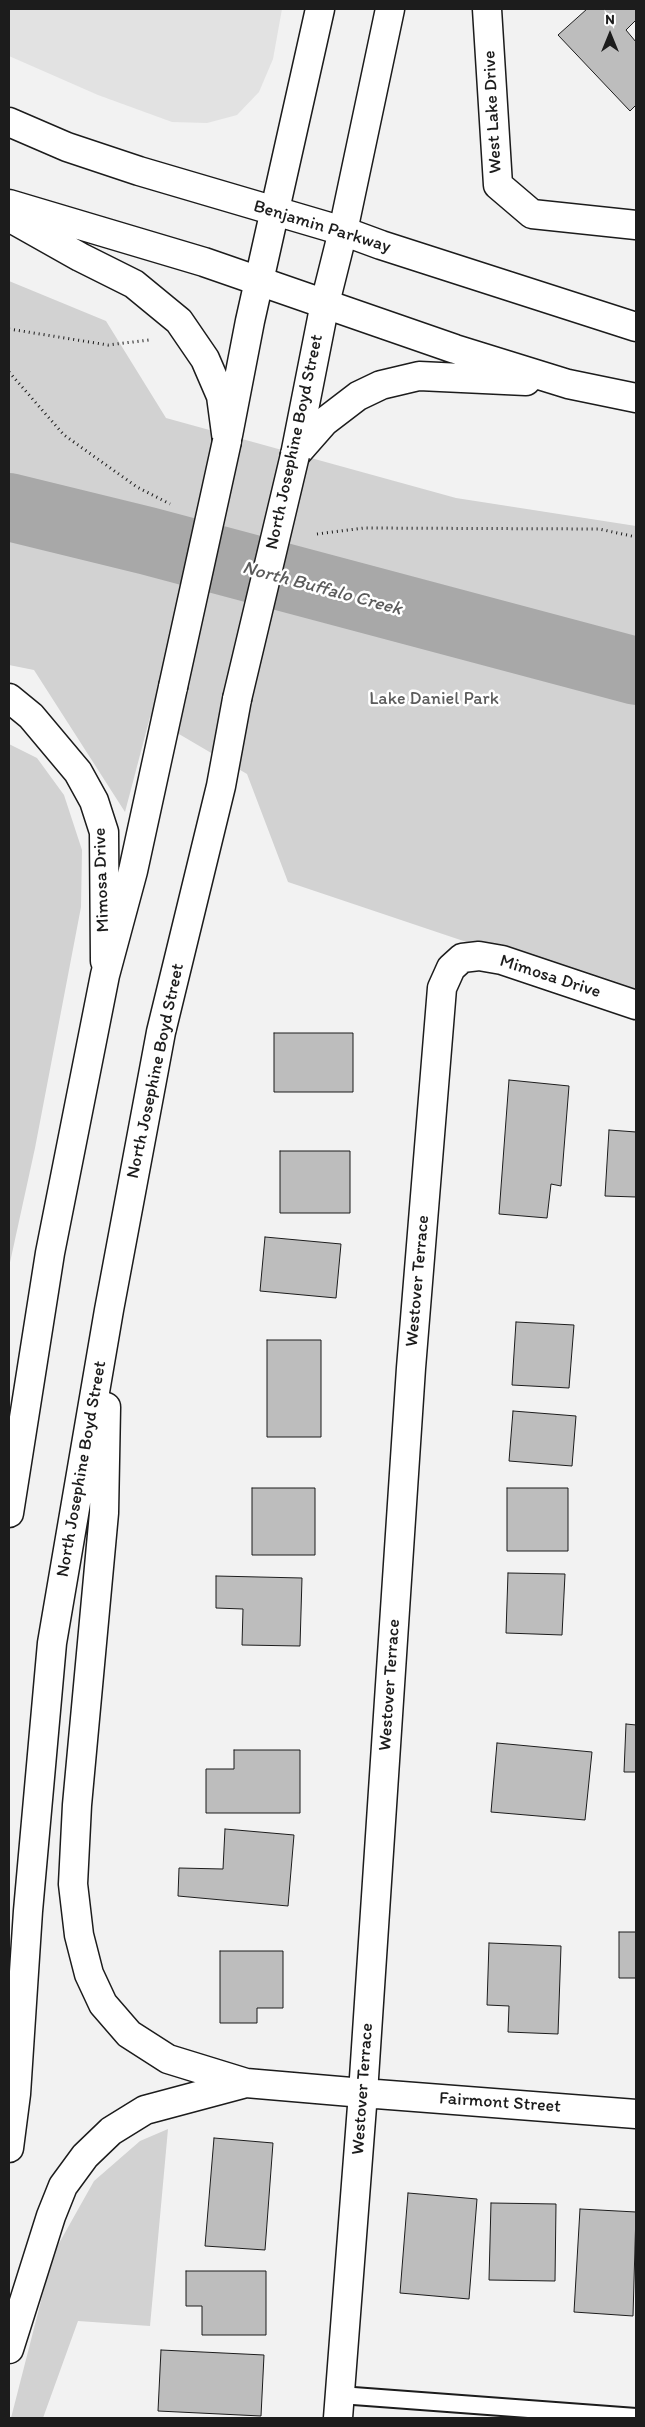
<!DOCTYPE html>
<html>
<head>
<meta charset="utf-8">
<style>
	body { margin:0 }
	#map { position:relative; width:645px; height:2427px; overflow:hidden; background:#f2f2f2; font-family:Itim,sans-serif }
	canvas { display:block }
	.frame { position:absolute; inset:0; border:10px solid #1c1c1c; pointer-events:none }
	.north { position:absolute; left:585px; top:10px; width:50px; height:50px; -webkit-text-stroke:4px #fff; paint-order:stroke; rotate:0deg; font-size:14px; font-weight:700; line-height:20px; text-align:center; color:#1c1c1c }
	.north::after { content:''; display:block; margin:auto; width:18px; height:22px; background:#1c1c1c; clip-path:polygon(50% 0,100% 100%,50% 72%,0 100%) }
</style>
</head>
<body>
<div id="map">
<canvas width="645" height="2427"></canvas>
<div class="frame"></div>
<div class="north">N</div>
</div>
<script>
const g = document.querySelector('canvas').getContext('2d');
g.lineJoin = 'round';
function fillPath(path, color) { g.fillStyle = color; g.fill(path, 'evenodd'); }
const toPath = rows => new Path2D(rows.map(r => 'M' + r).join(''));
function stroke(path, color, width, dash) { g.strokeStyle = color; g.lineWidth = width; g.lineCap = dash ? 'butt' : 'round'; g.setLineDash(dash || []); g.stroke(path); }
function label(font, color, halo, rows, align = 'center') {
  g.font = font + ' Itim,sans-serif'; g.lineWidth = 5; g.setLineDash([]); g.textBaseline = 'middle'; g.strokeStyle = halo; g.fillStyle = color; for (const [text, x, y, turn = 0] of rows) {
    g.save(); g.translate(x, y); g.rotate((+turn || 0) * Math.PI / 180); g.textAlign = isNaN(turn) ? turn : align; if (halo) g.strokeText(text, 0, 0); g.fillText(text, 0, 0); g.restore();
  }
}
const built = toPath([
	[9,9,282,9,273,59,259,92,237,115,207,123,172,122,98,95,9,56]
]);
const green = toPath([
	[9,281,106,321,166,418,456,498,636,526,636,999,288,882,247,774,150,717,125,812,34,670,9,665],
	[9,744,37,758,64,795,82,850,81,907,35,1148,9,1267],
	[168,2129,150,2326,78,2321,43,2418,11,2418,53,2254,94,2181,140,2141]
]);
const river = toPath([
	[9,507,148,541,636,671]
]);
const building = toPath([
	[587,9,636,9,636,20,626,30,636,42,636,105,630,111,558,35,587,9],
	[274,1033,353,1033,353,1092,274,1092,274,1033],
	[509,1080,569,1086,561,1186,551,1184,547,1218,499,1214,509,1080],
	[609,1130,636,1132,636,1197,605,1196,609,1130],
	[280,1151,350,1151,350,1213,280,1213,280,1151],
	[265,1237,341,1244,336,1298,260,1291,265,1237],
	[516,1322,574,1325,569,1388,512,1385,516,1322],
	[267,1340,321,1340,321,1437,267,1437,267,1340],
	[513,1411,576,1416,572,1466,509,1461,513,1411],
	[252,1488,315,1488,315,1555,252,1555,252,1488],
	[507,1488,568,1488,568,1551,507,1551,507,1488],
	[508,1573,565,1574,562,1635,506,1633,508,1573],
	[216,1576,302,1578,300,1646,242,1645,243,1609,216,1608,216,1576],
	[626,1724,636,1725,636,1772,624,1772,626,1724],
	[497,1743,592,1752,585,1820,491,1812,497,1743],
	[234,1750,300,1750,300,1813,206,1813,206,1769,234,1769,234,1750],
	[225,1829,294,1835,288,1906,178,1896,179,1868,223,1869,225,1829],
	[619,1932,636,1932,636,1978,619,1978,619,1932],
	[489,1943,561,1946,558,2034,508,2032,509,2006,487,2005,489,1943],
	[220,1951,283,1951,283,2008,257,2008,257,2023,220,2023,220,1951],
	[214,2138,273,2143,265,2250,205,2246,214,2138],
	[408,2193,477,2199,469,2299,400,2293,408,2193],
	[491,2203,556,2204,555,2281,489,2280,491,2203],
	[580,2209,636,2212,633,2316,574,2312,580,2209],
	[186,2271,266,2271,266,2335,202,2335,202,2306,186,2306,186,2271],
	[161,2350,264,2355,261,2416,158,2411,161,2350]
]);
const path = toPath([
	[9,329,108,345,149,340],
	[9,372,64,435,137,487,170,504],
	[317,534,364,528,599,529,636,537]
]);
const lane = toPath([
	[340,2395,636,2417]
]);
const street = toPath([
	[487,9,498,185,532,214,636,225],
	[9,698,31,716,78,772,94,801,104,832,105,961],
	[363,2093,636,2114],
	[338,2418,363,2093,411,1368,442,988,451,968,462,958,479,956,502,960,636,1005]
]);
const secondary = toPath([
	[228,435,250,321,320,9],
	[295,455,325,303,343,231,390,9],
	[106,1407,104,1513,77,1805,73,1884,79,1935,89,1974,103,2004,129,2034,168,2059,246,2083,363,2093],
	[9,1513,50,1253,105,975,133,871,173,687],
	[9,2148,16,2094,28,1911,52,1643,109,1310,161,1032,221,786,237,699],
	[9,2349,51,2216,63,2186,85,2156,111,2131,145,2110,246,2083]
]);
const primary = toPath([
	[9,122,67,147,139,171,343,231,381,245,636,327],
	[9,204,204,262,455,349,568,384,636,398],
	[9,217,80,257,134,284,179,321,205,359,221,396,227,441],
	[295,455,324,422,358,396,381,385,419,376,526,381]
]);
const secondaryBridge = toPath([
	[173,687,227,441],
	[237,699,295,455]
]);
const streetNames = [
	["West Lake Drive",493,112,-93],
	["Benjamin Parkway",322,227,17],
	["North Josephine Boyd Street",295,442,-78],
	["Mimosa Drive",102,880,-92],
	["Mimosa Drive",550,977,18],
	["North Josephine Boyd Street",156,1071,-78],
	["Westover Terrace",418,1281,-85],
	["North Josephine Boyd Street",82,1469,-80],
	["Westover Terrace",390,1685,-86],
	["Westover Terrace",363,2089,-86],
	["Fairmont Street",500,2103,4]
];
const parkNames = [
	["Lake Daniel Park",434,699]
];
const waterNames = [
	["North Buffalo Creek",322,589,15]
];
fillPath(built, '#e2e2e2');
fillPath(green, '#d2d2d2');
stroke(river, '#a8a8a8', 68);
fillPath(building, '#bdbdbd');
stroke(building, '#1c1c1c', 1);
stroke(lane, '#1c1c1c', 20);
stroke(street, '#1c1c1c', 31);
stroke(secondary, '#1c1c1c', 31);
stroke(primary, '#1c1c1c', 31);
stroke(path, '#1c1c1c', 3, [1, 4]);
stroke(lane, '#fff', 16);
stroke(street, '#fff', 28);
stroke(secondary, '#fff', 28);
stroke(primary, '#fff', 28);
stroke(secondaryBridge, '#1c1c1c', 31, []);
stroke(secondaryBridge, '#fff', 28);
label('18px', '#1c1c1c', '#fff', streetNames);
label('18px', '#5c5c5c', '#fff', parkNames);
label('italic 19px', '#5b5b5b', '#fff', waterNames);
</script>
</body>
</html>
